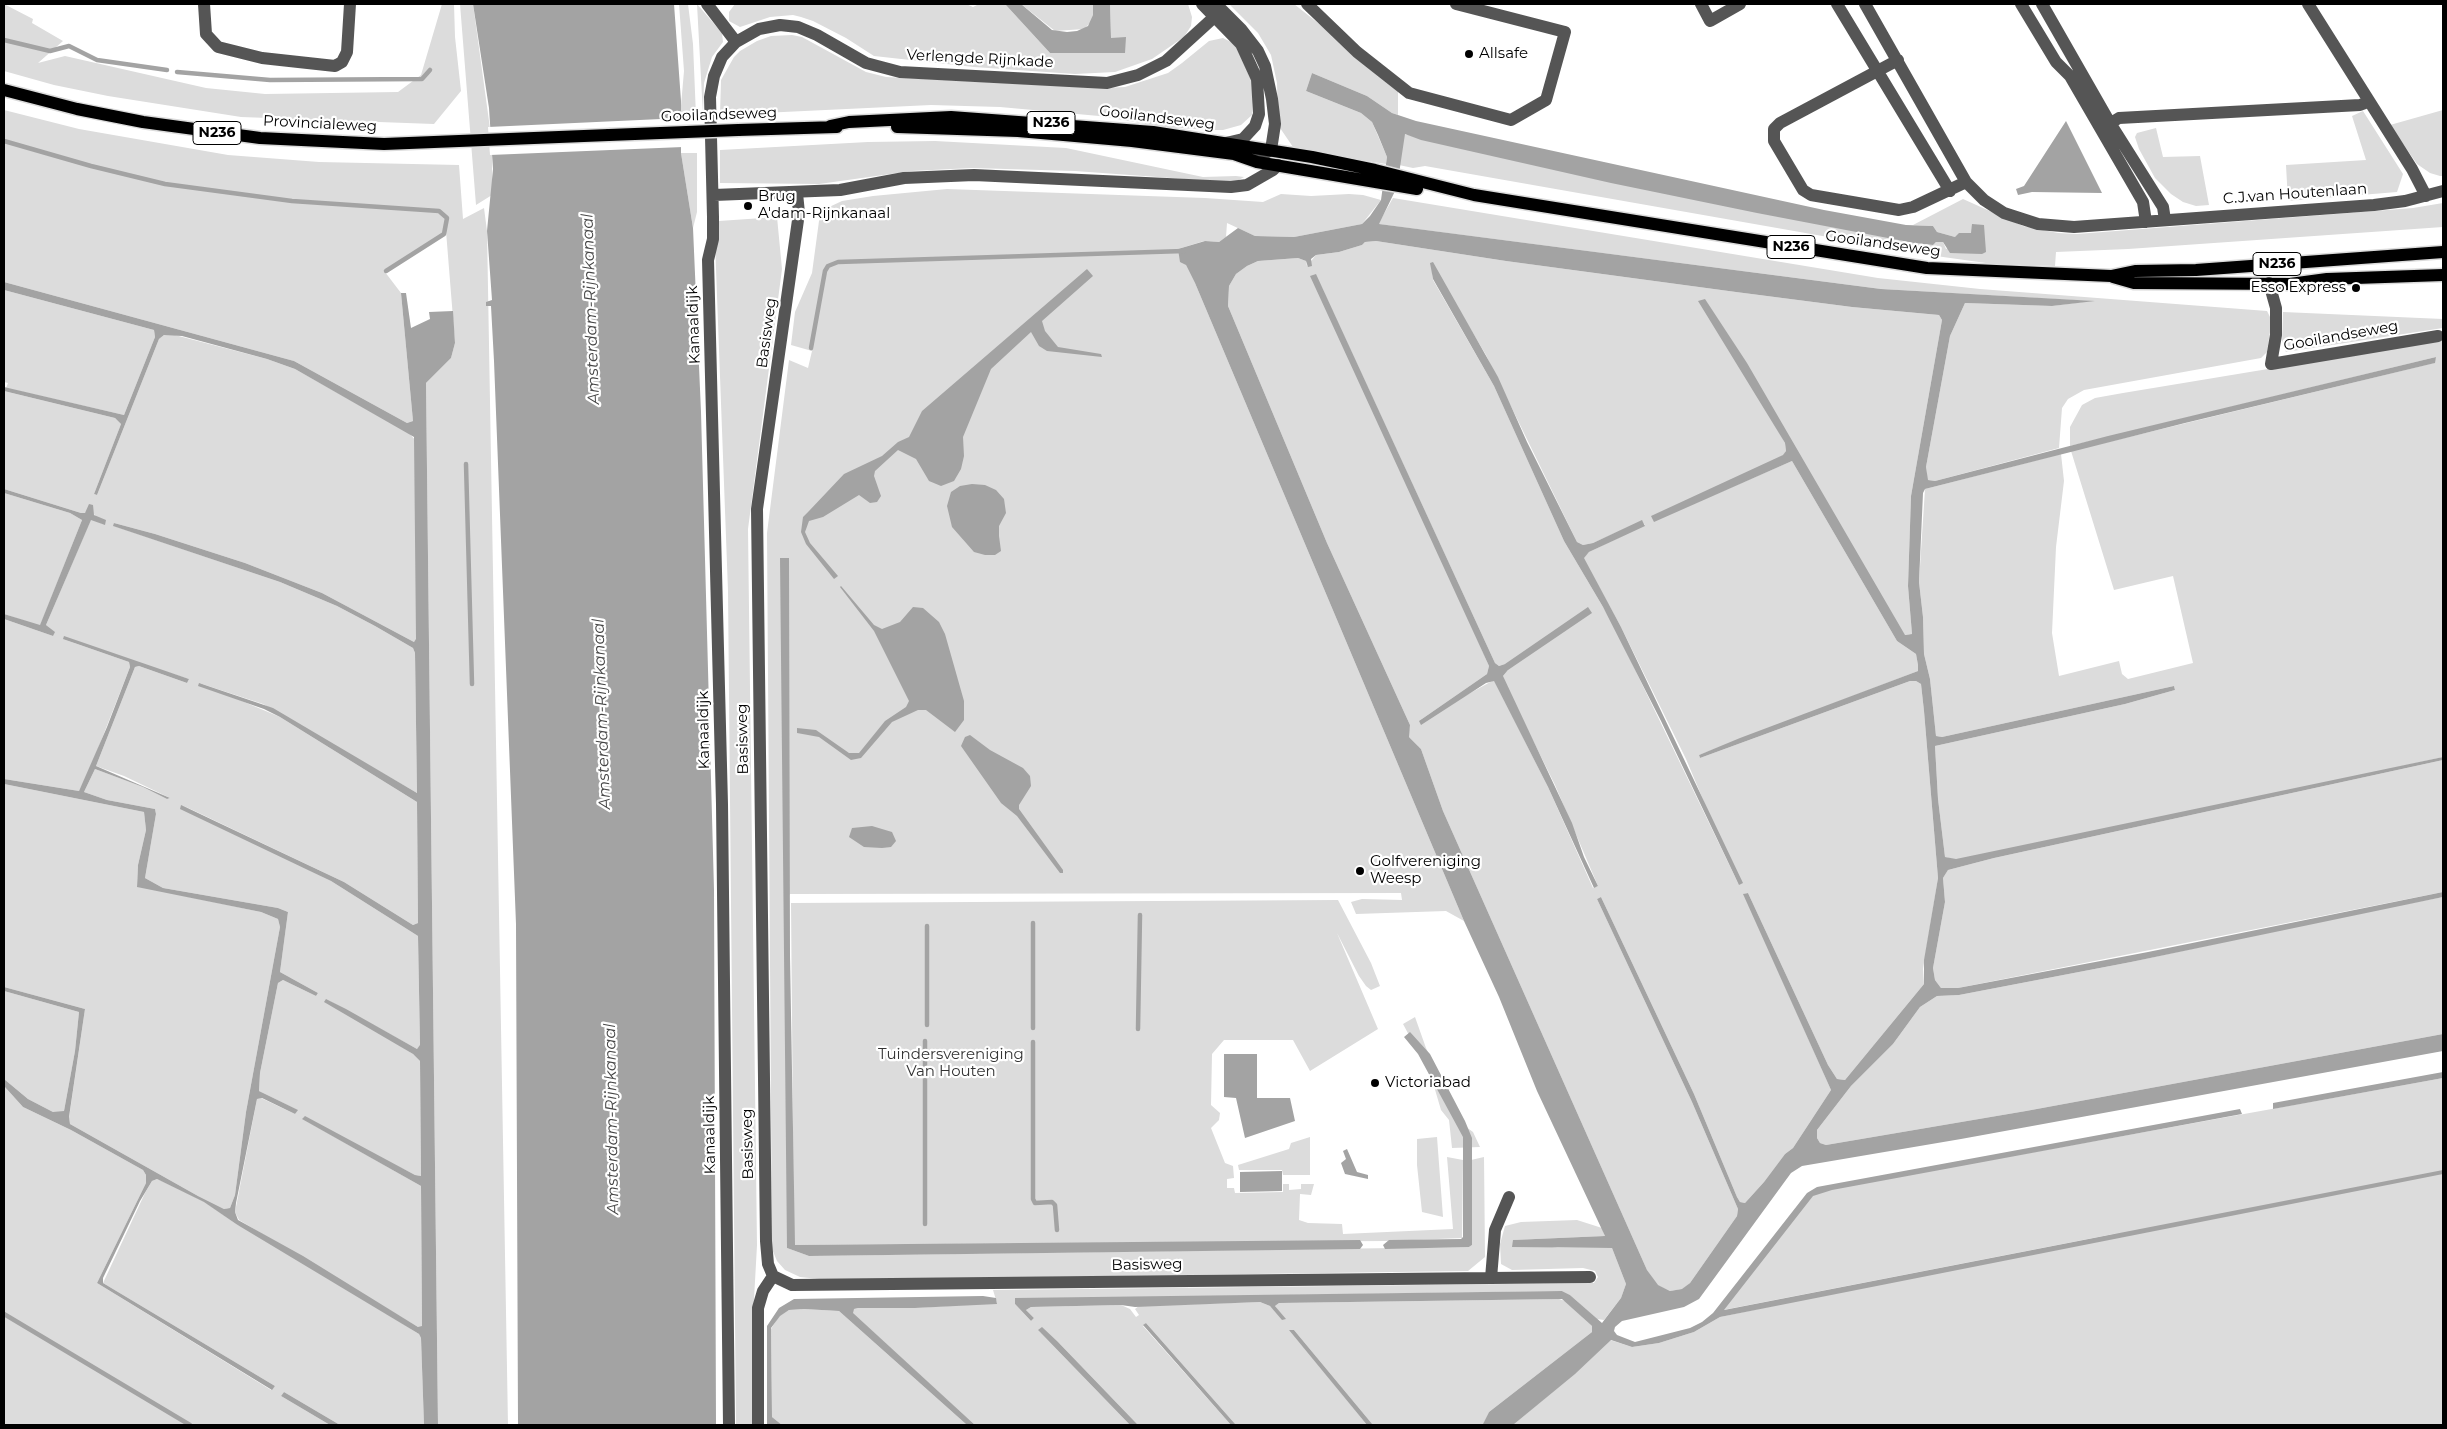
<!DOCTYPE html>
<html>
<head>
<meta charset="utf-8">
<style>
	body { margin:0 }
	#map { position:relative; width:2447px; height:1429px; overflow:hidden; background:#fff; font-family:Montserrat,sans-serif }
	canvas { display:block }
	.frame { position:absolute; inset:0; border:5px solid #000; pointer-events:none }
</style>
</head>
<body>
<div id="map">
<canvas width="2447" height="1429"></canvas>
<div class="frame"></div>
</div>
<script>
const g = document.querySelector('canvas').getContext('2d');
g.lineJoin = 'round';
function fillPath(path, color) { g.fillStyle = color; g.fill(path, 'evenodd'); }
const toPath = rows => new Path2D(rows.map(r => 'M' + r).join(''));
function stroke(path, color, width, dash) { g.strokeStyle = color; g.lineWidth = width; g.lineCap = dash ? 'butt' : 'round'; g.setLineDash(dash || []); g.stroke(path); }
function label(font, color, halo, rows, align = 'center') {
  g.font = font + ' Montserrat,sans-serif'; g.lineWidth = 4.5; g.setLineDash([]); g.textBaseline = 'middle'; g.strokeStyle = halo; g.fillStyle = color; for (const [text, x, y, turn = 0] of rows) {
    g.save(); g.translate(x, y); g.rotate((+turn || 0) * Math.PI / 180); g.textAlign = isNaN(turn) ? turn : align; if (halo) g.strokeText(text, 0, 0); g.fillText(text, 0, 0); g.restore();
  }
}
const green = toPath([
	[4,4,33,19,32,23,63,41,38,63,65,56,206,88,265,94,398,92,421,75,442,4,454,4,455,37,461,91,434,124,241,117,108,96,54,85,4,71],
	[460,4,473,4,492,143,492,195,476,205],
	[679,4,688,4,693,44,696,116,680,117,684,71],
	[697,4,722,33,723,42,712,57,704,83,703,115],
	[735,4,966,4,973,7,979,4,1005,4,1050,53,1111,38,1110,4,1188,4,1192,17,1191,26,1184,37,1152,59,1115,72,1075,74,974,67,874,56,846,38,813,21,801,17,793,15,770,17,740,27,729,21,729,12],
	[1021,4,1093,4,1093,15,1092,21,1084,29,1055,31],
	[1229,4,1294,4,1380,72,1398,89,1398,115,1392,113,1367,96,1312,73,1306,91,1361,113,1372,122,1387,157,1386,164,1308,152,1293,147,1278,125,1277,83,1271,55,1258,33],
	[792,35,802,37,866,72,886,77,1103,88,1125,87,1168,73,1182,63,1209,41,1223,38,1235,44,1253,84,1252,115,1241,125,1223,130,1208,130,1164,127,1099,116,1000,107,931,105,720,115,721,80,734,57,740,51,757,41,771,36],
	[4,110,79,129,228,155,319,162,459,165,463,219,484,208,487,231,508,1425,438,1425,426,383,451,358,455,343,446,231,385,272,401,293,413,421,407,423,294,361,4,282],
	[2443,110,2443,176,2440,176,2430,173,2417,164,2390,125],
	[2363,111,2403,174,2397,192,2288,201,2286,165,2366,160,2352,116],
	[2156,128,2163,157,2200,156,2209,205,2196,206,2183,202,2171,194,2155,178,2139,149,2135,137,2137,133],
	[1404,134,1914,243,1933,245,1936,242,1943,242,1946,249,1972,233,1955,237,1937,232,1933,226,1913,225,1963,199,2023,226,2058,233,2077,234,2413,208,2443,203,2443,227,2128,249,2056,252,2055,266,1993,264,1936,256,1425,166,1413,168,1399,165],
	[935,141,1066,148,1203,177,1236,176,1244,177,1237,181,1226,182,1075,171,972,168,912,171,819,184,720,183,720,150,868,142],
	[681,153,697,153,697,212,693,228],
	[947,189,1205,198,1263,202,1281,194,1311,196,1349,194,1363,195,1381,200,1362,224,1294,237,1255,236,1227,223,1226,237,1219,242,1204,241,1178,249,1195,283,1464,921,1446,911,1356,914,1351,902,1362,899,1402,900,1401,893,790,894,788,896,787,1248,809,1256,1469,1247,1472,1245,1471,1160,1484,1157,1485,1257,1468,1271,828,1280,800,1277,785,1270,777,1261,772,1249,767,533,789,360,808,368,812,351,791,345,795,312,812,273,819,221,827,208,842,201,873,196],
	[1393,198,1878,278,1980,289,2267,311,2271,319,2270,332,2267,352,2261,358,2084,390,2068,399,2062,408,2059,448,1935,481,1927,480,1926,467,1950,336,1965,303,2052,306,2090,301,1881,289,1378,224],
	[777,217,782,269,748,529,757,1245,753,1317,754,1425,736,1425,728,591,715,242,716,228,719,221],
	[1376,241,1506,261,1736,292,1852,307,1939,315,1942,320,1911,496,1908,586,1912,634,1904,635,1705,300,1785,443,1786,451,1784,455,1654,521,1792,461,1897,641,1916,654,1918,665,1918,671,1699,755,1700,758,1910,681,1916,681,1921,684,1924,711,1938,878,1923,969,1924,984,1845,1080,1837,1079,1828,1065,1748,893,1744,894,1831,1090,1793,1148,1785,1154,1764,1182,1745,1203,1740,1202,1737,1197,1694,1094,1601,897,1597,899,1692,1102,1738,1209,1737,1216,1690,1283,1683,1289,1670,1291,1657,1285,1647,1270,1443,811,1421,749,1408,736,1410,725,1327,543,1228,306,1229,286,1236,274,1247,266,1258,261,1298,258,1306,261,1307,266,1316,255,1339,252,1362,245,1365,242],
	[1431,263,1486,355,1577,542,1583,545,1593,543,1642,521,1645,525,1589,552,1583,558,1621,627,1686,759,1739,885,1613,624,1564,541,1494,386,1433,280],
	[1316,275,1495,663,1499,666,1505,664,1508,670,1503,676,1504,682,1555,785,1598,886,1593,888,1548,787,1494,680,1419,721,1487,674,1489,666],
	[4,290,154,330,155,337,124,415,6,388,8,383,4,382],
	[2283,312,2443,319,2443,328,2286,352,2282,344],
	[171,334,267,359,295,369,409,433,416,441,416,640,414,642,322,593,245,563,155,534,114,523,114,526,280,582,337,606,375,626,413,648,415,653,417,793,263,704,199,683,280,717,417,802,418,923,413,925,344,882,182,805,331,881,418,936,420,1046,417,1049,326,999,413,1054,420,1061,421,1176,415,1175,303,1119,421,1186,422,1327,418,1327,239,1220,235,1212,257,1099,261,1098,295,1114,297,1110,259,1091,260,1073,278,983,283,980,316,996,318,993,280,972,288,912,278,908,163,888,145,878,156,814,155,809,107,800,84,792,95,769,143,787,167,799,170,798,124,776,96,766,135,667,139,666,187,683,189,679,63,639,129,662,130,667,88,774,79,791,4,779,4,619,53,636,54,632,46,625,91,519,103,524,92,512,93,505,85,513,81,513,4,489,4,391,115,418,121,424,94,494,97,495,159,339,164,335],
	[2443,340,2443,757,2214,808,1956,860,1945,857,1938,799,1935,746,2125,704,2175,690,2174,686,1942,737,1936,736,1930,679,1924,654,1923,617,1919,582,1925,489,2061,454,2064,481,2056,547,2052,633,2059,676,2119,661,2122,674,2128,679,2193,663,2173,576,2114,590,2071,451,2434,363,2436,357,2070,446,2070,427,2082,405,2095,398,2123,393],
	[4,493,70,513,82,520,40,626,4,614],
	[2443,760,2443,892,1958,988,1941,988,1935,980,1933,968,1945,902,1943,878,1948,870,1994,858],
	[4,784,144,812,146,830,138,865,137,886,261,912,278,919,280,927,246,1112,235,1195,230,1208,224,1209,198,1196,70,1124,69,1118,85,1009,4,987],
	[2443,897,2443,1034,2026,1111,1826,1145,1820,1143,1817,1138,1817,1130,1851,1086,1893,1044,1920,1007,1937,996,1959,995,2131,962,2349,915],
	[1338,900,1371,963,1380,986,1371,990,1366,986,1359,976,1337,933,1378,1029,1310,1071,1293,1040,1224,1040,1212,1054,1211,1105,1220,1113,1219,1120,1211,1128,1225,1163,1233,1166,1234,1178,1227,1179,1227,1188,1234,1188,1235,1193,1283,1192,1283,1184,1289,1184,1289,1190,1301,1189,1301,1184,1314,1184,1311,1195,1300,1194,1299,1220,1308,1223,1342,1224,1343,1234,1453,1229,1447,1157,1463,1160,1462,1238,1386,1241,794,1245,791,903],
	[4,991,79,1012,75,1051,64,1111,61,1113,53,1112,28,1099,4,1079],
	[1415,1017,1426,1048,1462,1124,1473,1132,1480,1147,1452,1148,1449,1120,1441,1110,1431,1076,1403,1024],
	[2443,1078,2443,1425,1513,1425,1575,1373,1610,1340,1632,1347,1659,1343,1694,1332,1720,1317,2124,1232,1723,1310,1813,1192],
	[4,1086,23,1107,71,1130,143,1170,146,1175,146,1183,97,1283,271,1390,275,1386,103,1283,145,1193,152,1181,157,1179,162,1181,205,1202,236,1224,258,1234,419,1334,421,1338,424,1425,340,1425,284,1392,281,1396,330,1425,4,1425],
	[1310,1137,1310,1175,1283,1175,1282,1170,1239,1170,1238,1165,1289,1149,1291,1143],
	[1437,1137,1443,1217,1422,1212,1417,1165,1417,1139],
	[1577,1220,1602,1228,1605,1236,1513,1240,1558,1248,1612,1248,1626,1284,1621,1298,1604,1320,1597,1319,1570,1295,1562,1291,1015,1299,1015,1304,1031,1321,1034,1318,1026,1310,1031,1307,1121,1305,1130,1309,1136,1317,1139,1315,1135,1309,1139,1306,1260,1302,1270,1306,1285,1319,1275,1306,1279,1303,1559,1299,1565,1301,1592,1326,1592,1332,1489,1412,1483,1425,1373,1425,1294,1330,1290,1330,1367,1425,1236,1425,1146,1323,1143,1326,1231,1425,1138,1425,1059,1343,1038,1330,1130,1425,975,1425,852,1313,853,1309,858,1308,915,1308,997,1303,993,1290,1594,1283,1598,1277,1595,1271,1583,1268,1512,1270,1501,1264,1500,1244,1505,1226,1521,1222],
	[804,1309,839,1311,967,1425,782,1425,772,1417,771,1329,779,1316,789,1310]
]);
const water = toPath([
	[473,4,674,4,681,101,681,153,693,228,701,412,714,890,716,1425,518,1425,516,924,494,361,491,306,486,306,486,302,492,300,487,231,493,169,489,108],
	[1005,4,1021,4,1052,30,1067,32,1077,31,1088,26,1093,15,1093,4,1110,4,1111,38,1126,37,1125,53,1050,53],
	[1312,73,1367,96,1392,113,1416,121,1824,210,1906,225,1933,226,1937,232,1955,237,1959,233,1971,233,1972,224,1984,225,1986,252,1982,254,1950,253,1943,242,1936,242,1933,245,1914,243,1757,213,1611,183,1421,140,1405,134,1397,187,1379,224,1881,289,2095,301,2052,306,1965,303,1950,336,1926,467,1928,480,1935,481,2108,436,2436,357,2435,363,2185,423,1925,489,1923,493,1919,582,1923,617,1924,654,1930,679,1936,736,1942,737,2174,686,2175,690,2125,704,1935,746,1938,799,1945,857,1956,859,2443,757,2443,760,1994,858,1948,870,1943,878,1945,902,1933,968,1935,980,1941,988,1958,988,2148,952,2443,892,2443,897,2131,962,1959,995,1937,996,1920,1007,1893,1044,1851,1086,1817,1130,1817,1138,1820,1143,1826,1145,2026,1111,2443,1034,2443,1051,1961,1139,1802,1166,1791,1173,1699,1299,1684,1307,1622,1321,1615,1327,1614,1331,1617,1335,1635,1342,1690,1328,1702,1322,1713,1313,1807,1193,1817,1187,2240,1109,2242,1114,1832,1190,1813,1196,1724,1310,2443,1170,2443,1174,1720,1317,1694,1332,1659,1343,1632,1347,1611,1340,1575,1374,1513,1425,1483,1424,1489,1412,1592,1332,1592,1326,1562,1299,1279,1303,1275,1306,1286,1319,1282,1320,1270,1306,1260,1302,1135,1307,1121,1305,1031,1307,1026,1310,1034,1318,1031,1321,1015,1304,1015,1298,1562,1291,1570,1295,1602,1323,1621,1298,1626,1284,1612,1248,1512,1247,1513,1240,1605,1236,1537,1091,1499,997,1464,921,1195,283,1186,265,1180,262,1178,249,1205,241,1219,242,1238,228,1255,236,1294,237,1362,224,1370,216,1381,200,1386,164,1387,157,1378,135,1372,122,1361,113,1306,91],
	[1376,241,1506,261,1736,292,1852,307,1939,315,1942,320,1911,496,1908,586,1912,634,1905,635,1747,363,1705,299,1698,301,1785,443,1786,451,1783,455,1651,516,1654,522,1792,461,1897,641,1916,654,1918,665,1918,671,1740,738,1699,755,1700,758,1910,681,1916,681,1921,684,1924,711,1938,878,1924,960,1924,984,1845,1080,1837,1079,1828,1065,1748,893,1743,894,1831,1090,1793,1148,1785,1154,1764,1182,1745,1203,1740,1202,1737,1197,1694,1094,1601,897,1597,899,1692,1102,1738,1209,1737,1216,1690,1283,1682,1289,1670,1291,1658,1285,1647,1270,1443,811,1421,749,1409,737,1410,725,1327,543,1228,306,1229,286,1236,274,1247,266,1258,261,1298,258,1306,261,1308,267,1312,266,1311,259,1316,255,1339,252,1362,245,1365,242],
	[2066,121,2102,193,2032,192,2018,195,2016,189,2024,186],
	[1433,262,1498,377,1527,442,1577,542,1583,545,1593,543,1642,520,1645,526,1589,552,1584,558,1621,627,1743,883,1739,885,1661,721,1603,607,1564,541,1494,386,1433,279,1430,263],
	[1087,269,1093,276,1042,321,1045,331,1058,347,1101,354,1102,357,1047,351,1039,346,1031,332,991,369,963,437,964,456,961,469,954,481,941,486,929,481,916,459,898,450,875,471,874,476,881,496,877,502,870,503,859,495,823,517,809,521,805,532,810,543,838,576,834,579,806,544,801,532,803,517,809,511,844,474,882,456,898,442,909,437,922,411],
	[1316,274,1495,663,1499,666,1505,664,1588,607,1592,613,1508,670,1503,676,1572,823,1584,857,1598,886,1594,888,1548,787,1494,681,1486,683,1421,725,1419,721,1487,674,1489,666,1310,276],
	[4,282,294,361,407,423,413,421,401,293,406,293,411,328,430,319,429,312,453,311,455,343,451,358,426,383,438,1425,424,1425,421,1338,419,1334,236,1224,204,1202,157,1179,152,1181,140,1201,103,1278,103,1283,275,1386,272,1390,97,1283,146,1183,146,1175,143,1170,71,1130,23,1107,4,1086,4,1079,28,1099,53,1112,64,1111,75,1051,79,1012,4,991,4,987,85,1009,69,1117,70,1124,198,1196,224,1209,230,1208,235,1195,246,1112,280,927,278,919,261,912,137,887,138,865,146,830,144,812,4,784,4,779,79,791,107,727,130,667,129,662,63,639,64,636,189,679,187,683,139,666,135,667,96,766,170,798,167,799,143,787,95,769,84,792,107,800,155,809,156,814,145,878,163,888,278,908,288,912,280,972,318,993,316,996,283,980,278,983,260,1073,259,1091,298,1110,295,1114,262,1098,257,1099,236,1203,235,1212,238,1220,303,1256,418,1327,422,1326,421,1186,302,1119,305,1116,415,1175,421,1176,420,1061,413,1054,324,1002,326,999,346,1009,417,1049,420,1045,418,936,331,881,180,809,181,805,344,882,413,925,418,923,417,802,280,717,264,709,198,686,199,683,273,708,417,793,415,653,413,648,375,626,337,606,280,582,113,526,114,523,155,534,245,563,322,593,414,642,416,639,414,437,295,369,267,359,182,336,164,335,159,339,97,495,94,494,121,424,115,418,4,391,4,387,124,415,155,337,154,330,4,290],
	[972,484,985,485,996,490,1004,499,1006,513,999,526,999,536,1001,551,995,555,985,555,974,552,952,527,947,506,951,492,960,486],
	[4,489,81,513,85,513,89,504,93,505,94,515,106,520,105,525,91,520,46,625,55,632,53,636,4,619,4,614,40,625,82,520,70,513,4,493],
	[780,558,789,558,790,956,795,1245,1360,1240,1363,1245,1360,1249,809,1256,787,1248],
	[841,586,874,625,882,629,900,622,913,607,923,608,939,622,945,634,964,701,964,720,955,732,926,710,918,710,892,722,861,758,851,760,819,737,797,733,797,728,816,730,849,753,859,753,885,721,906,707,909,701,874,631,840,587],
	[970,735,990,750,1023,768,1030,776,1031,786,1019,805,1019,809,1063,870,1063,873,1060,873,1017,816,1001,803,968,756,961,746,965,737],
	[872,826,892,832,896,841,891,847,882,848,864,847,849,837,852,828],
	[1410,1032,1430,1054,1465,1121,1472,1138,1472,1245,1469,1247,1385,1249,1383,1245,1389,1240,1461,1239,1463,1237,1463,1137,1418,1054,1404,1037],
	[1224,1054,1257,1054,1257,1098,1290,1098,1295,1121,1245,1138,1236,1098,1224,1097],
	[2443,1072,2443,1078,2273,1109,2273,1103],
	[1347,1149,1357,1172,1368,1175,1368,1179,1345,1174,1341,1163,1346,1159,1343,1151],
	[1282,1171,1282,1191,1240,1192,1240,1172],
	[983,1296,996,1298,997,1304,915,1308,858,1308,854,1309,853,1313,975,1425,967,1425,839,1311,804,1309,789,1310,780,1316,771,1328,772,1417,782,1425,767,1425,767,1326,779,1308,794,1299],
	[1146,1323,1236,1425,1231,1425,1143,1325],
	[1042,1327,1059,1343,1138,1425,1130,1425,1038,1330],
	[1289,1330,1294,1330,1373,1425,1367,1425],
	[284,1392,340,1425,330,1425,281,1396]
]);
const pier = toPath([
	[683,118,683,147,490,155,488,127]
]);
const stream = toPath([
	[4,40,50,51,69,46,97,60,167,70],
	[177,72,270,80,422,79,430,70],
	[4,141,91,166,165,184,292,201,439,211,447,218,444,234,386,271],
	[811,348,825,271,828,266,838,262,1184,251],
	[466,464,472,684],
	[927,926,927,1025],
	[1033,1028,1033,923],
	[1138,1029,1140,915],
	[1033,1042,1033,1199,1035,1203,1052,1202,1055,1205,1057,1230],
	[925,1224,925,1041],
	[4,1314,190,1425]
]);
const minor = toPath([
	[204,4,206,34,218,47,262,58,335,66,342,62,347,52,350,4],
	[707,4,736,42],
	[1202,4,1241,44,1257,79,1259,114,1255,126,1243,139,1226,143],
	[1216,4,1241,29,1258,51,1265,66,1272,99,1275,124,1271,150,1262,155,1241,156],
	[1307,4,1357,52,1409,93,1511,120,1546,100,1565,32,1456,4],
	[1701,4,1710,21,1740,4],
	[1837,4,1950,191],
	[1865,4,1966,182],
	[2021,4,2056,62,2070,76,2143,202,2146,222],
	[2042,4,2110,123,2163,207,2165,220],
	[2308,4,2412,169,2426,196],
	[1898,60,1780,123,1774,129,1774,141,1803,190,1811,195,1899,210,1913,207,1966,182,1984,200,2004,213,2038,224,2074,227,2374,205,2405,201,2443,191],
	[2101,129,2119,118,2360,105,2368,102],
	[797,193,799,213,757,509,766,1241,768,1264,773,1276,792,1285,1590,1277],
	[714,195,840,190,904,178,974,175,1231,187,1247,185,1273,170,1278,165],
	[2269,283,2276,308,2276,335,2271,364,2438,336],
	[1491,1278,1495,1230,1509,1197],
	[729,1425,722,804,708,260,713,239,713,217,710,97,714,76,722,57,736,42,759,29,780,25,798,27,817,35,866,63,900,72,1107,83,1138,75,1166,61,1222,10],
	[758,1425,758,1308,763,1291,773,1276]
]);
const major = toPath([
	[4,90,77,109,143,122,260,138,384,144,609,135],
	[830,126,849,122,951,117,1153,132,1312,157,1375,170,1474,195,1927,268,2111,276,2135,271,2196,270,2443,252],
	[897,127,1018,131,1132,141,1234,154,1257,162,1417,189],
	[738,130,837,127],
	[2113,277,2134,283,2290,284,2327,279,2443,275]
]);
const majorBridge = toPath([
	[609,135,738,130]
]);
const markers = [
	[1469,54,5,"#000"],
	[748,206,5,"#000"],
	[2356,288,5,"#000"],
	[1360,871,5,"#000"],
	[1375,1083,5,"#000"]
];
const shields = [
	[1051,123,48],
	[217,133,48],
	[1791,247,48],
	[2277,264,48]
];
const shieldNames = [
	["N236",1051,123],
	["N236",217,133],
	["N236",1791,247],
	["N236",2277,264]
];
const poiNames = [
	["Allsafe",1479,54],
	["Brug",758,197],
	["A'dam-Rijnkanaal",758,214],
	["Esso Express",2346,288,"right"],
	["Golfvereniging",1370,862],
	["Weesp",1370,879],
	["Victoriabad",1385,1083]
];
const streetNames = [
	["Verlengde Rijnkade",980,59,3],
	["Gooilandseweg",719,115,-2],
	["Gooilandseweg",1157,118,7],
	["Provincialeweg",320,124,3],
	["C.J.van Houtenlaan",2295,194,-4],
	["Gooilandseweg",1883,244,8],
	["Kanaaldijk",694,325,-92],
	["Basisweg",767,333,-82],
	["Gooilandseweg",2341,336,-10],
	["Kanaaldijk",704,730,-91],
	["Basisweg",743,739,-91],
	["Kanaaldijk",710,1135,-91],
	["Basisweg",748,1144,-91],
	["Basisweg",1147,1265,-1]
];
const parkNames = [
	["Tuindersvereniging",951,1055],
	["Van Houten",951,1072]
];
const waterNames = [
	["Amsterdam-Rijnkanaal",591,309,-92],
	["Amsterdam-Rijnkanaal",602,714,-92],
	["Amsterdam-Rijnkanaal",612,1119,-91]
];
fillPath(green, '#dcdcdc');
fillPath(water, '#a3a3a3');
fillPath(pier, '#fff');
stroke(stream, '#a3a3a3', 4.5);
stroke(major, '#dbdbdb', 15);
stroke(minor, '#555', 12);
stroke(major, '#000', 12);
stroke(majorBridge, '#dbdbdb', 15, []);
stroke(majorBridge, '#000', 12);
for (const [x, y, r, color] of markers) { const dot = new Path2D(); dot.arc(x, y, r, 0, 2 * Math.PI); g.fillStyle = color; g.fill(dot); stroke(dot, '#fff', 2); }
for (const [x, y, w] of shields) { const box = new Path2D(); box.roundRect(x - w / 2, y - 11.5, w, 23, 4); g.fillStyle = '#fff'; g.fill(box); stroke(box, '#000', 1); }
label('bold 14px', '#000', null, shieldNames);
label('15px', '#000', '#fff', poiNames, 'left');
label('15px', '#000', '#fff', streetNames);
label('15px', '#333', '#fff', parkNames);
label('italic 16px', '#444', '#fff', waterNames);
</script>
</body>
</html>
